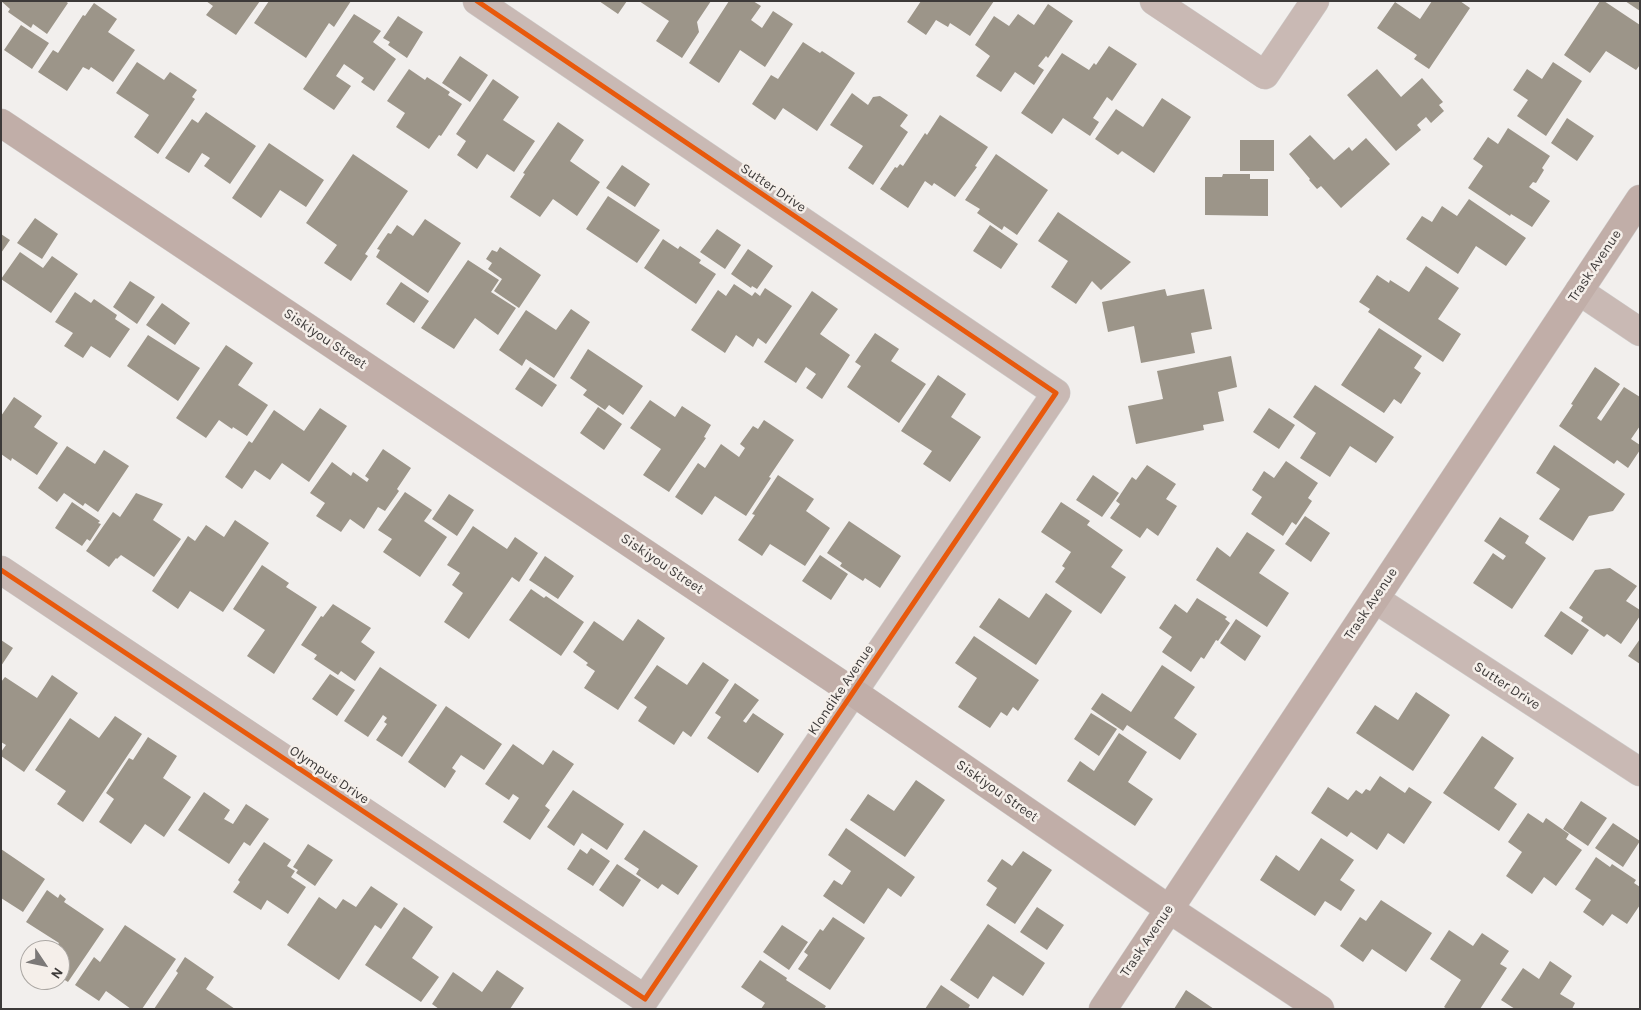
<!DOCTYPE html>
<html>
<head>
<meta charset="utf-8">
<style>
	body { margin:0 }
	#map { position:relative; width:1641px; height:1010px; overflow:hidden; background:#f2efed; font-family:Karla,sans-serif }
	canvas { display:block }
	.frame { position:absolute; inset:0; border:2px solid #3d3a39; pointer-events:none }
	.north { position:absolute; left:20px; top:940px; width:50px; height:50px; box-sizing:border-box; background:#f5efea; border:1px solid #aba7a3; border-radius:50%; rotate:124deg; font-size:14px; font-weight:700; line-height:20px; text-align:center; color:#3d3a39 }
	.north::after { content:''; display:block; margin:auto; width:18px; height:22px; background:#7c7978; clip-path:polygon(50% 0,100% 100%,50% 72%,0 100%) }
</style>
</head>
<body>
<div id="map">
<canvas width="1641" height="1010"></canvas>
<div class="frame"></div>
<div class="north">N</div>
</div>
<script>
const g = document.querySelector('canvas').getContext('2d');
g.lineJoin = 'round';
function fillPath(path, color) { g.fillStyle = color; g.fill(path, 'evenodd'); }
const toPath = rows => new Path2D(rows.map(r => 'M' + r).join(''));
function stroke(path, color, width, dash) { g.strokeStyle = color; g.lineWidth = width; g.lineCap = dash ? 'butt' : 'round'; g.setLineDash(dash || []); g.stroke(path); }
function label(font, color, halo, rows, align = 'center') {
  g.font = font + ' Karla,sans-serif'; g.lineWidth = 5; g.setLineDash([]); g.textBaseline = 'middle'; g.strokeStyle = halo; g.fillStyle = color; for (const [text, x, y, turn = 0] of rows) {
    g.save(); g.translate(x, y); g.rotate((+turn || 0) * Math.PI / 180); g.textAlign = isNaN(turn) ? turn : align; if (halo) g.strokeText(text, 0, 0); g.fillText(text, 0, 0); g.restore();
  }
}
const building = toPath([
	[1,1,65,1,68,3,47,34,33,24,31,28,8,12,10,9],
	[206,1,260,1,236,35,206,15,213,6],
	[269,1,351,1,334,27,329,23,306,58,254,23],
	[599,1,627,1,618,14],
	[639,1,711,1,697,22,699,32,682,58,656,41,669,21],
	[729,1,753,1,761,6,751,20,762,28,773,11,793,24,765,67,740,50,719,83,689,63],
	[921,1,994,1,970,36,950,23,948,27,936,20,926,35,907,22],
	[1432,1,1460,1,1470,8,1429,69,1414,59,1417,55,1377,28,1395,2,1420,19],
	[1600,1,1604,1,1640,25,1640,65,1636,70,1606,51,1590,73,1564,55],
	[1625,1,1640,1,1640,11],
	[94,3,117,19,108,32,135,50,113,82,91,67,89,70,83,67,67,91,38,72,53,50,58,53,83,15,85,16],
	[1048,4,1073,21,1048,58,1046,56,1038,66,1044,70,1034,85,1015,72,1001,92,976,76,990,56,975,45,994,16,1009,26,1018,14,1034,25],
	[354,14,381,31,373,42,396,59,374,91,361,82,364,78,344,64,336,76,351,86,334,110,303,89],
	[398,16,423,32,407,58,388,45,390,42,383,38],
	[21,25,49,43,32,69,4,50],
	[803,42,820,53,822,51,855,73,817,131,783,108,775,120,752,104,771,75,778,79],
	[1109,46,1137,64,1112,101,1107,97,1093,118,1099,122,1090,136,1063,118,1052,134,1021,113,1062,53,1089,70,1094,63,1096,65],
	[460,56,488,75,470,102,442,83],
	[137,62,164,80,170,72,197,90,192,97,195,99,158,154,134,137,149,115,116,93],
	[1553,62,1582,81,1546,136,1517,116,1528,100,1513,90,1527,69,1542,79],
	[409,69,425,80,427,77,450,92,448,95,462,104,441,136,439,135,429,149,396,127,405,113,387,101],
	[1377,69,1401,97,1422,78,1443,102,1439,105,1444,111,1431,123,1426,117,1417,125,1421,130,1396,151,1347,95],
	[493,79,519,97,503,120,535,141,514,172,487,154,477,169,457,155,466,141,456,134],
	[852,93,868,105,873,97,880,96,908,115,900,126,908,132,873,185,848,168,863,146,830,125],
	[1162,98,1191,117,1154,173,1122,151,1118,155,1095,139,1116,109,1143,127],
	[206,112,256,146,230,184,204,166,210,158,202,153,189,173,165,158,192,119,198,123],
	[940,115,988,147,975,166,977,167,955,197,934,183,932,186,925,181,908,208,880,189,895,167,897,168,900,164,903,166,925,133,927,135],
	[1567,118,1594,136,1577,161,1551,143],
	[558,122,584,140,570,161,600,182,577,216,553,199,540,217,510,197,525,174,523,173],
	[1508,128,1550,156,1542,168,1544,170,1536,183,1533,182,1529,187,1550,201,1532,227,1511,214,1510,216,1468,188,1483,166,1473,159,1488,137,1498,144],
	[1310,135,1334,160,1349,147,1352,151,1366,138,1390,164,1341,208,1321,186,1317,189,1309,180,1310,179,1289,154],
	[1240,140,1274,140,1274,171,1240,171],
	[269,143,324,180,306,207,280,190,261,218,232,198],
	[353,154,408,191,365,254,368,256,351,281,324,263,337,245,306,223],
	[996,154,1048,190,1017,235,1004,226,1002,230,977,213,980,209,965,200],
	[622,165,650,184,635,207,606,188],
	[1223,174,1250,174,1250,179,1268,179,1268,216,1205,215,1205,177,1222,177],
	[608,196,660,230,637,263,586,229],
	[1469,199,1526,238,1506,266,1476,246,1458,274,1406,239,1422,216,1432,222,1442,206,1457,216],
	[1058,212,1131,262,1101,290,1092,281,1076,304,1051,287,1068,261,1038,241],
	[35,218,58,234,42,259,17,243],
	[425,219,461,243,428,293,376,257,380,250,377,249,388,233,391,234,397,225,413,236],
	[990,225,1018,244,1001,269,973,251],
	[717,229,741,245,725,269,700,252],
	[1,234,10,240,1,253],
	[663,239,678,249,680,246,701,260,699,263,716,274,696,304,644,268],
	[500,247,541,275,519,308,494,291,502,279,488,269,492,263,486,259,492,250,497,252],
	[748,249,773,266,757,289,752,286,751,288,731,274],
	[20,252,43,268,52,256,78,274,51,313,1,279],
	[468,260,499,280,491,292,516,308,498,335,475,318,454,349,421,328],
	[1426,266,1459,288,1438,319,1461,334,1443,362,1368,312,1370,309,1359,302,1377,275,1389,283,1390,280,1409,292],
	[130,281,155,297,137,324,113,307],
	[401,282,429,301,414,323,386,304],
	[734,284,752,296,755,292,760,296,765,288,792,306,766,344,758,338,753,347,736,335,725,353,691,330,718,290,726,296],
	[1165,289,1167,296,1204,289,1212,329,1191,333,1195,353,1141,363,1134,326,1108,332,1102,302],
	[812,291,838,309,820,334,850,355,822,399,806,388,816,374,806,367,796,383,764,362],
	[75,292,91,303,94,299,117,315,115,319,130,329,110,358,91,346,83,358,64,346,73,333,55,322],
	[162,303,190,323,175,345,146,325],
	[571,309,590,322,554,378,526,359,522,366,499,350,526,310,556,330],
	[1379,328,1422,356,1414,368,1421,373,1401,404,1394,399,1384,413,1341,385],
	[875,333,899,349,891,361,926,384,899,423,847,387,861,366,855,362],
	[148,335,200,368,178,401,127,366],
	[226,345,253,363,238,385,268,405,247,436,233,427,232,429,219,420,206,438,176,418],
	[588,349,643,386,623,415,609,405,605,410,583,395,587,390,570,378],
	[1231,356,1237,387,1218,392,1224,421,1203,425,1204,430,1136,444,1128,406,1163,399,1157,371],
	[530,367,557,385,542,407,515,389],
	[1595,367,1620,384,1597,418,1601,421,1624,387,1640,397,1640,426,1631,439,1640,445,1640,450,1628,468,1617,460,1614,464,1559,426,1573,405,1571,404],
	[938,375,966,394,951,417,981,437,950,482,923,464,932,451,901,431],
	[1315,385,1394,437,1376,463,1350,446,1330,477,1300,458,1316,433,1293,417],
	[14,397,42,416,34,427,58,443,37,475,12,458,11,461,1,454,1,416],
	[650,400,675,417,682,406,711,425,704,437,706,438,669,492,643,475,661,449,630,428],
	[598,407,622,424,604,450,580,433],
	[320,408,347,426,309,482,282,463,270,480,255,470,242,489,225,477,249,441,252,443,274,410,304,431],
	[1269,408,1295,425,1279,449,1253,432],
	[764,420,794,440,769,477,771,478,746,516,715,496,702,515,675,497,698,463,705,468,721,444,739,457,745,448,740,444,753,426,758,429],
	[1554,445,1625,494,1613,511,1589,516,1573,541,1539,519,1560,489,1536,473],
	[67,446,95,464,104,450,129,466,98,512,85,503,83,506,64,493,57,502,38,488],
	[383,449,411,468,397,489,399,491,385,511,378,507,364,529,350,519,341,532,316,516,325,503,310,493,332,462,351,476,353,472,367,482,369,479,365,476],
	[1286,461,1318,483,1308,498,1312,501,1296,525,1292,522,1283,536,1251,514,1262,497,1252,490,1264,471,1274,478],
	[1147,465,1176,484,1166,499,1177,506,1158,536,1147,528,1140,538,1110,518,1120,504,1116,501,1132,477,1136,480],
	[778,475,814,499,806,511,830,528,805,566,770,544,762,556,738,540,755,515,752,514],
	[1093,475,1119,493,1102,517,1076,500],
	[405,492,432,510,424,521,447,537,420,577,383,552,392,539,378,530],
	[136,493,163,504,153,520,181,539,154,577,121,555,117,559,116,558,109,567,86,551,113,512,120,517],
	[449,494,474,510,457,536,432,519],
	[72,502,100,521,98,523,101,524,90,541,87,539,82,546,55,528],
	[1061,502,1090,521,1087,525,1123,550,1111,567,1126,577,1101,614,1055,582,1065,568,1062,566,1071,552,1041,532],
	[1305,516,1330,533,1311,562,1285,544],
	[1500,517,1529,536,1525,543,1546,558,1512,609,1473,583,1493,553,1503,560,1506,556,1484,541],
	[235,520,269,543,223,612,190,591,178,609,152,591,188,536,195,541,206,525,224,537],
	[849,521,901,556,880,588,865,578,863,581,840,566,842,563,827,553],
	[473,526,507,549,515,537,538,553,519,582,512,577,469,639,444,622,463,593,452,585,460,573,447,565],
	[1247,532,1275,550,1259,573,1289,593,1267,627,1196,580,1217,547,1230,557],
	[820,555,848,574,831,600,802,581],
	[545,556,574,576,558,599,529,580],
	[262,565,289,583,286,587,317,607,274,674,247,656,265,630,233,609],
	[1610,568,1637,586,1626,601,1640,610,1640,616,1621,644,1607,634,1604,637,1581,621,1583,617,1569,608,1595,570],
	[531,589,544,598,546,596,584,622,561,656,509,620],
	[1046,593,1072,611,1036,665,979,627,999,598,1029,618],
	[1197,598,1227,617,1225,619,1230,623,1218,641,1216,640,1204,659,1201,657,1191,672,1162,652,1172,637,1159,628,1175,604,1187,613],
	[333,604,371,628,361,642,375,652,355,681,341,671,338,675,314,659,317,655,301,645,321,616,323,617],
	[1561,611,1589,630,1572,655,1544,636],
	[638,619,665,638,618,710,584,688,595,671,586,665,588,663,573,652,594,621,623,641],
	[1236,619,1261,636,1245,661,1220,643],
	[974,636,1039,680,1018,711,1013,707,1007,716,1001,712,990,728,958,707,977,678,955,663],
	[1640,639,1640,664,1628,656],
	[1,640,13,648,1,666],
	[703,662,729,680,691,737,683,731,674,745,638,721,647,707,634,698,657,665,687,685],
	[1162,665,1195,687,1174,718,1197,734,1180,760,1127,725,1123,731,1091,709,1102,693,1131,712],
	[380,667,437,705,402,757,376,740,387,724,384,722,387,718,383,715,368,737,344,721],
	[330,674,355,690,337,716,312,699],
	[52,675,78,693,24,772,1,756,1,752,6,745,1,742,1,682,5,677,37,698],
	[735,683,759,700,743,721,746,723,753,713,784,734,758,773,707,738,721,717,715,713],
	[1416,692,1450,715,1413,771,1356,733,1375,705,1398,720],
	[446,706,502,744,484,770,461,755,452,768,456,771,445,788,408,762],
	[1091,713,1117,729,1099,756,1074,739],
	[115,716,142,734,83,822,57,804,66,791,35,770,70,718,99,738],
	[1119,733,1147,752,1128,782,1153,799,1135,826,1067,781,1080,761,1094,771],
	[1482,736,1514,758,1494,788,1517,804,1499,831,1443,793],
	[148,737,177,756,163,778,191,797,164,837,145,824,131,844,99,822,114,799,106,793,129,758,133,760],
	[513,744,543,765,553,750,574,764,545,806,550,810,530,840,503,822,519,798,513,794,509,800,485,784],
	[1380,776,1405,793,1409,787,1432,802,1404,844,1388,833,1377,850,1351,832,1347,837,1311,813,1328,787,1348,800,1356,790,1362,794,1366,789,1370,791],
	[916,780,945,800,905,857,850,820,868,794,894,811],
	[573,790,624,824,607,850,582,833,574,846,547,827],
	[204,792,230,810,224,819,233,824,246,804,269,819,250,846,244,842,229,864,178,830],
	[1581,801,1607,818,1588,846,1563,829],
	[1528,813,1543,823,1546,818,1569,834,1566,839,1582,850,1556,886,1544,877,1532,894,1506,876,1522,852,1508,842],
	[1613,823,1640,841,1623,867,1595,848],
	[846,828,915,877,901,897,888,888,864,924,823,896,834,880,842,885,851,871,828,855],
	[644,830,698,866,678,895,662,884,658,889,636,874,639,869,624,859],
	[1321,838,1354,860,1340,880,1355,890,1341,911,1325,901,1315,916,1260,880,1276,855,1299,871],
	[264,842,291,860,287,866,295,871,291,877,306,887,288,914,267,900,261,910,233,892,240,882,238,880],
	[308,844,333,860,315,886,296,873,298,870,293,867],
	[591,848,610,861,593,886,567,869,580,849,587,854],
	[1,849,45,879,23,912,1,898],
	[1023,851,1052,870,1015,924,986,905,997,888,987,881,1002,859,1012,866],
	[1596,857,1610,867,1612,864,1636,880,1634,883,1640,887,1640,905,1627,924,1612,914,1603,926,1583,912,1591,900,1575,889],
	[617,864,641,880,623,907,599,890],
	[371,886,398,904,381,929,375,925,339,980,287,945,319,897,336,909,343,899,356,907],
	[47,890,58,898,60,894,66,899,64,902,104,929,68,982,60,977,60,950,54,950,59,943,26,922],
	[1381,900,1432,933,1406,972,1372,949,1363,962,1340,946,1360,917,1366,921],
	[404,907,433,927,412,958,439,977,421,1002,365,965],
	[1037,907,1064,925,1047,950,1020,932],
	[833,917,865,938,830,990,798,969,808,955,804,952,820,929,823,931],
	[988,924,1045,963,1023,996,993,976,978,999,950,980],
	[125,925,176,959,142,1009,131,1009,106,991,99,1001,75,985,94,957,100,962],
	[782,925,808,942,789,970,763,952],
	[1449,930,1473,946,1482,933,1509,951,1500,964,1507,968,1480,1009,1447,1009,1444,1007,1461,980,1430,959],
	[185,957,214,977,206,989,235,1009,154,1009,178,973,176,971],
	[760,960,787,978,786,980,826,1006,824,1009,761,1009,765,1003,741,987],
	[1550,961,1572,976,1560,994,1575,1003,1572,1009,1515,1009,1501,1000,1523,968,1539,979],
	[497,970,524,988,510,1009,439,1009,432,1004,453,972,482,992],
	[941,985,970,1005,968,1009,925,1009],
	[1186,990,1214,1009,1174,1009]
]);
const street = toPath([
	[1154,1,1265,75,1315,1],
	[1579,291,1640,332],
	[1,570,645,999,1056,393,477,1],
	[1375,599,1640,772]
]);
const secondary = toPath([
	[1,123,853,692,1169,909,1320,1009],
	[1103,1009,1640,199]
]);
const cycleway = toPath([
	[1,570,645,999,1056,393,477,1]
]);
const streetNames = [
	["Sutter Drive",773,188,34],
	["Trask Avenue",1595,266,-56],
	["Siskiyou Street",325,339,34],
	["Siskiyou Street",662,564,34],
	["Trask Avenue",1371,604,-56],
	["Sutter Drive",1507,686,33],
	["Klondike Avenue",841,690,-56],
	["Olympus Drive",329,775,34],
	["Siskiyou Street",997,791,35],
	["Trask Avenue",1147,941,-56]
];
fillPath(building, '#9c9589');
stroke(street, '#cdcbca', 29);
stroke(secondary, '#cdcbca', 29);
stroke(street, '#c9b9b4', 28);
stroke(secondary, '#c1aea8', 28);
stroke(cycleway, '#e8590c', 5);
label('14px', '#3d3a39', '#f5efea', streetNames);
</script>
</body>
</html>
